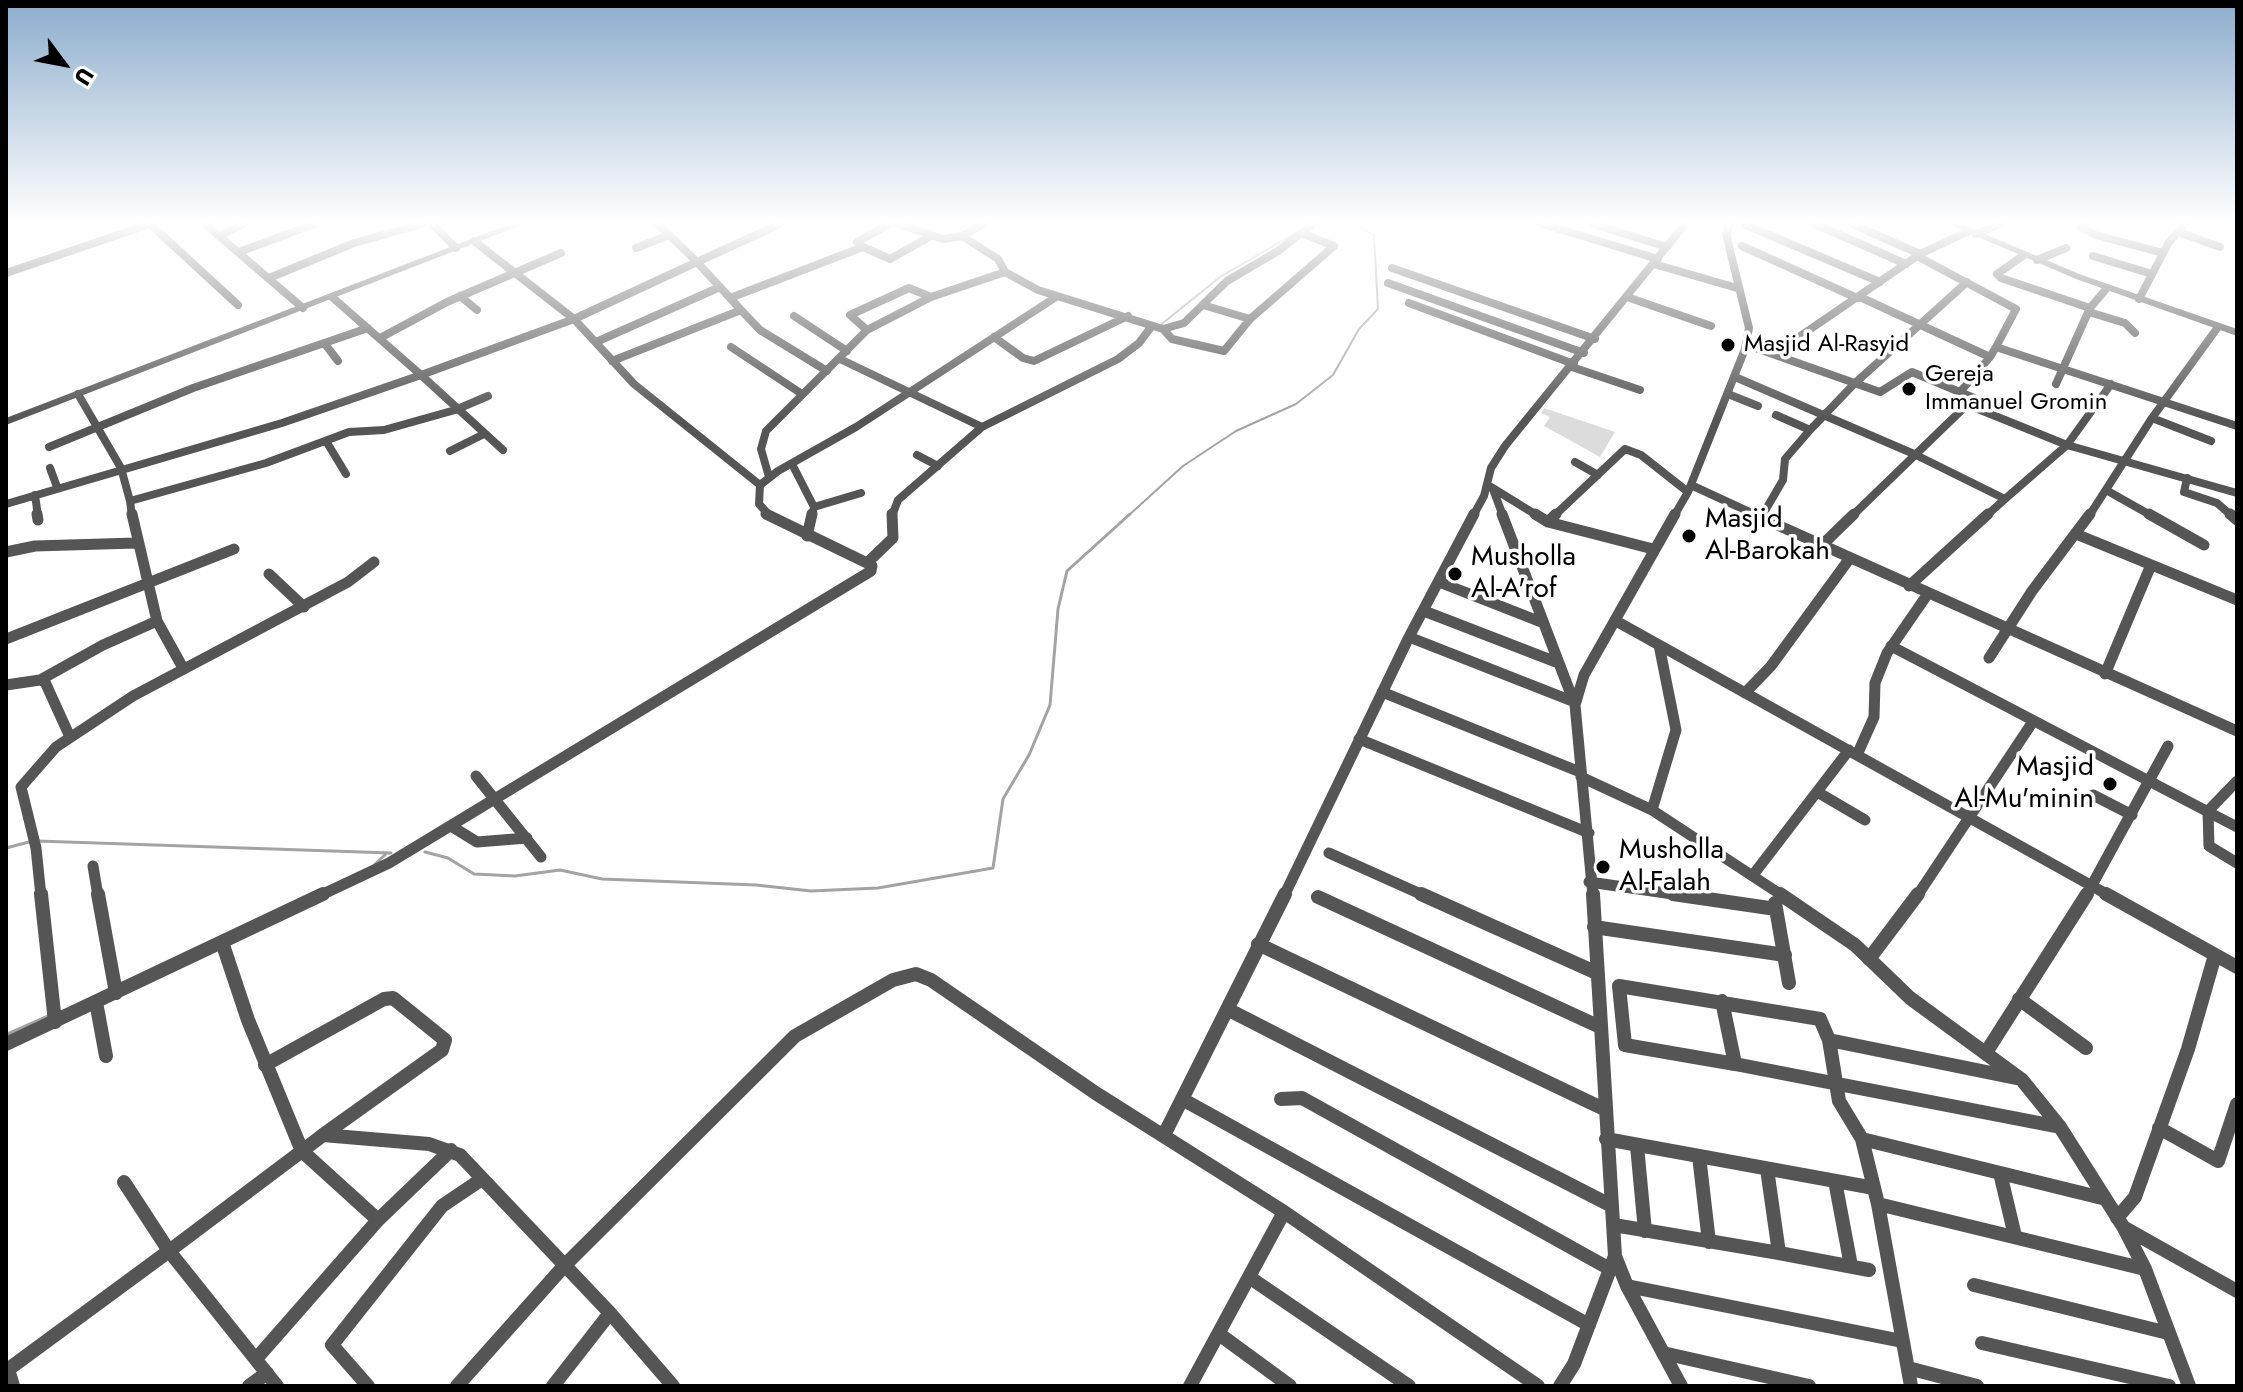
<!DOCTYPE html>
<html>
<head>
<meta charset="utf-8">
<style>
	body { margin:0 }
	#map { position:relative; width:2243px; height:1392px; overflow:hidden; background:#fff; font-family:Jost,sans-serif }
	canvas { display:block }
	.frame { position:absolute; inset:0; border:8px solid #000; pointer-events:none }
	.north { position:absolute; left:24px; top:24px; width:80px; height:80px; -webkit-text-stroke:6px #fff; paint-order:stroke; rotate:122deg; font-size:22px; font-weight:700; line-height:32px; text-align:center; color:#000 }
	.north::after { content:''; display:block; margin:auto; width:28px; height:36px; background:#000; clip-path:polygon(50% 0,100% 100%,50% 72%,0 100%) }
</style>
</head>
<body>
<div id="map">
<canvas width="2243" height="1392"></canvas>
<div class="frame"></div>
<div class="north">U</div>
</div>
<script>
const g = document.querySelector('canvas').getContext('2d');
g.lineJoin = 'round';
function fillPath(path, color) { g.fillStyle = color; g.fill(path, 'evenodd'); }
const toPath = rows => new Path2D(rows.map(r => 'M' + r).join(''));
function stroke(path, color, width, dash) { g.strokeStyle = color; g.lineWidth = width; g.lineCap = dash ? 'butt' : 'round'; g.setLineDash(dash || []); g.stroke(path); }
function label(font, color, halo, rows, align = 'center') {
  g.font = font + ' Jost,sans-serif'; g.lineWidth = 7; g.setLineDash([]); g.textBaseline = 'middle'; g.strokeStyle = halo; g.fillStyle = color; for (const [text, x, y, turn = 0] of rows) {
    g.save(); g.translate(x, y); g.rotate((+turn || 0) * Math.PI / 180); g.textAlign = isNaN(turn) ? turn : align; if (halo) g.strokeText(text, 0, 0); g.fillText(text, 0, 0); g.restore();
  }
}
const green = toPath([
	[1544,408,1615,432,1600,457,1544,426,1550,417,1541,413]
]);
const streamFar2 = toPath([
	[1158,327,1220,277,1297,232],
	[921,484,940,468],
	[1128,516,1183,466,1236,431,1296,404,1333,375,1359,329,1378,309,1374,235,1355,224]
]);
const streamFar1 = toPath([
	[37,841,391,853],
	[6,848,29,842],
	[425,852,448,858,474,874,515,876,560,870,602,879,756,885,811,891,878,888,993,868,1003,799,1029,755,1050,705,1058,609,1067,571,1130,514],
	[375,864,387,853]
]);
const stream = toPath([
	[6,1035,49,1016]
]);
const minorFar2 = toPath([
	[150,224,238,305],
	[205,224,303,308],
	[432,224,456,248],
	[898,224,943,239,962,236,983,224],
	[1543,224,1658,259],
	[1593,224,1667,247],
	[1815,224,1906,264],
	[1852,224,1920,254],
	[2085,224,2081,227,2096,235,2163,253],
	[1746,225,1880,282],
	[2178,232,2220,247],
	[1976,234,2000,224],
	[219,236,244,224],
	[962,236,998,259,1005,272,1038,290,1163,329,1184,323,1227,281,1278,251,1313,224],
	[474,241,574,319,634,384,760,485],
	[1742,246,1857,298],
	[863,247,890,259,929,237],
	[636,248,669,235],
	[239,252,314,224],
	[1917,256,2016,309,1996,347,2237,426],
	[2093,256,2152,274],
	[2037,260,2066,248],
	[1654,264,1737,288],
	[1392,268,1595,339],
	[6,273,150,224],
	[269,278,354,243,422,224],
	[2001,278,2090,308],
	[2001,278,1997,274,2024,255],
	[1388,283,1584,353],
	[460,296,477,310],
	[1627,297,1711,326],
	[1860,297,1990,357,1996,347],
	[730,298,863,247,857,242,889,224],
	[2139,299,2169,242,2185,224],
	[1409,303,1574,364],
	[1203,305,1250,319],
	[741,310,760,330,827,371],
	[2089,312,2125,323,2135,333],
	[794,316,847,351],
	[1163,329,1172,339,1224,351,1250,319,1334,246,1302,233],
	[867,330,850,315,909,288,931,297],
	[994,337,1023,358,1034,361,1128,316],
	[380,338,447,302,561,253],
	[596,342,720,287],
	[325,344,338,361],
	[1747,345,1880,392,1912,372,1974,398,1852,516],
	[731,347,802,394],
	[1774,354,1920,254,1969,231],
	[840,359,982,427],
	[612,361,741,310,697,262,780,224],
	[1572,367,1640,390],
	[1735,377,1914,454,2005,499,2067,445,2237,493],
	[2056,384,2090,308,2107,288],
	[1960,392,1990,357],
	[78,394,121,468,130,501,266,463,349,432,384,430,455,410,488,396],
	[1728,394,1758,406],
	[1968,405,2067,445,2111,384],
	[1776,415,1810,430],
	[2152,418,2211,441],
	[326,441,346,474],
	[49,447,193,388,368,328],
	[503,450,421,375,574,319,697,262,658,224],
	[450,451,484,434],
	[917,455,938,466],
	[1575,462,1598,475],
	[792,464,814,507,812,516],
	[50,468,57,487],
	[769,477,761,449,766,431,867,330,931,297,1005,272],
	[2187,478,2184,492,2217,503,2232,516],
	[1691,485,1758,516],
	[1491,487,1538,516],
	[1493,489,1503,516],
	[2106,490,2152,516],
	[35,495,38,516],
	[130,501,132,516],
	[6,504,282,423,421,375,332,297],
	[814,507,861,493],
	[770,516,759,504,760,485,778,471,856,427,1056,297],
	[892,516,898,500,982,427,1118,359,1139,343,1151,327],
	[1473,516,1484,496,1491,468,1505,446,1685,224],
	[1554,516,1625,449,1641,455,1688,492],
	[1674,516,1688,492,1745,349,1749,328,1726,234,1730,224],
	[1762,516,1783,480,1785,459,1810,430,1854,384,1967,282],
	[1986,516,2005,499],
	[2089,516,2152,418,2218,327]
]);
const minorFar1 = toPath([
	[37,514,38,520],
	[132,514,157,621,183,668],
	[1502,514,1575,705],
	[1535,514,1548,522,1653,549],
	[1753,514,2237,731],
	[2149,514,2204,545],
	[2230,514,2237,520],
	[1761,518,1763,514],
	[1548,522,1556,514],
	[2076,534,2237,600],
	[807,536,812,514],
	[1822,545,1854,514],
	[6,552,35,546,136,543],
	[867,563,893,538,892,514],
	[269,574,304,607],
	[1439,582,1541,622],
	[1909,586,1988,514],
	[1424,611,1556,662],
	[1616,621,2110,896],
	[1409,637,1572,701],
	[6,639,234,549],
	[1891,646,2237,827],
	[1989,658,2032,591,2090,514],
	[2105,674,2151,565],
	[40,680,45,682,70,737],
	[6,685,40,680,103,645,157,621],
	[1382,692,1580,772],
	[1745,693,1771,666,1850,558],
	[1359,739,1589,833],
	[1857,755,1874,717,1875,683,1887,653,1927,595],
	[476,776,541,857],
	[1581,777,1652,810,1783,896],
	[2237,781,2208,811,2209,846,2237,863],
	[1819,793,1865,820],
	[2093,795,2132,815],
	[1652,810,1676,730,1659,645],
	[451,826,477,842,527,838],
	[1329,853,1425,896],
	[93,866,98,896],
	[1753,875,1849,750],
	[1589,882,1687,896],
	[41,896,36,848,21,787,56,747,133,696,348,582,374,562],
	[319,896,389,863,871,571,872,566,867,563,766,514],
	[1284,896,1409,637,1474,514],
	[1593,896,1575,705,1584,675,1675,514],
	[1917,896,2032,723],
	[2086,896,2168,746]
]);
const minor = toPath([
	[41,894,55,1022],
	[98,894,116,993],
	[1421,894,1597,973],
	[1673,894,1776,909],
	[1780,894,1855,945,1910,998,2022,1080,2060,1127,2124,1228,2145,1269,2189,1386],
	[2106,894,2237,967],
	[1318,897,1600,1027],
	[1775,903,1789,983],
	[1594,927,1785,955],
	[1258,944,1606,1110],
	[223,945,248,1020,302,1151,323,1135,429,1144,460,1155,610,1313,673,1386],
	[1869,959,1918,894],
	[2019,999,2086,1048],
	[1722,1001,1735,1064,2060,1127],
	[96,1002,106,1056],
	[1229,1010,1612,1206],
	[1829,1040,2021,1079],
	[6,1044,323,894],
	[1987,1051,2087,894],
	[1735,1064,1625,1045,1619,986,1820,1019,1829,1040,1839,1101,1862,1139],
	[265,1065,384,999,393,998,445,1040,442,1050,323,1135],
	[1182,1099,1589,1325],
	[1281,1099,1302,1098,1610,1269],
	[2159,1128,2218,1161,2237,1104],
	[1164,1135,1285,894],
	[1606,1139,1874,1188],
	[1637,1146,1645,1231],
	[1699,1156,1709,1242],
	[1767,1169,1779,1253,1869,1270],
	[2000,1173,2015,1236],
	[1835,1181,1851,1266],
	[1878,1204,1862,1139,2102,1198],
	[2117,1218,2135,1197,2188,1049,2215,955],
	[1614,1225,1779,1253],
	[2125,1228,2237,1291],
	[1615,1256,1627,1286,1681,1386],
	[1249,1277,1409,1386],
	[1974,1285,2168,1333],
	[1627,1286,1902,1341],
	[1219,1334,1290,1386],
	[1982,1343,2169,1386],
	[1663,1353,1809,1386],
	[256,1359,378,1220,451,1150],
	[1908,1368,1977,1386],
	[8,1369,13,1386],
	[6,1371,169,1251,124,1182],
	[249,1386,267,1373],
	[277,1386,169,1251,302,1151,378,1220],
	[368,1386,332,1345,442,1206,482,1179],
	[457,1386,565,1265,795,1036,893,980,916,974,931,980,1097,1094,1284,1212,1538,1386],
	[553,1386,610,1313],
	[1190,1386,1284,1212],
	[1560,1386,1574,1364,1615,1256,1593,894],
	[1911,1386,1878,1204,2145,1269]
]);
const tertiary = toPath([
	[510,224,524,224,6,425,6,418,510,224],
	[1948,224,1961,224,2082,275,2237,329,2237,336,2076,279,1948,224]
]);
const markers = [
	[1728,345,8,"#000"],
	[1909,389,8,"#000"],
	[1689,536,8,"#000"],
	[1455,574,8,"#000"],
	[2110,784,8,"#000"],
	[1603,867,8,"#000"]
];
const farPoinames = [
	["Masjid Al-Rasyid",1744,345],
	["Gereja",1925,375],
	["Immanuel Gromin",1925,403]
];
const poiNames = [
	["Masjid",1705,520],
	["Al-Barokah",1705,552],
	["Musholla",1471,558],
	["Al-A'rof",1471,590],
	["Masjid",2094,768,"right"],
	["Al-Mu'minin",2094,800,"right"],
	["Musholla",1619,851],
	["Al-Falah",1619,883]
];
fillPath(green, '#dcdcdc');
stroke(streamFar2, '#a3a3a3', 2);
stroke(streamFar1, '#a3a3a3', 3);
stroke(stream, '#a3a3a3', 4);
stroke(minorFar2, '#555', 8);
stroke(minorFar1, '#555', 11);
stroke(minor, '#555', 14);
fillPath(tertiary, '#555');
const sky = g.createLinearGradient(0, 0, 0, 419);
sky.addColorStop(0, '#8cadcc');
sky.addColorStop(0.53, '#fff');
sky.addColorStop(1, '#ffffff00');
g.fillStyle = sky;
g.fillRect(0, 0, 2243, 419);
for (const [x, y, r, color] of markers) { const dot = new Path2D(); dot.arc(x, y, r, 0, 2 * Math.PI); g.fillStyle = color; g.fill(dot); stroke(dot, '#fff', 3); }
label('24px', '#000', '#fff', farPoinames, 'left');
label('28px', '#000', '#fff', poiNames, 'left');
</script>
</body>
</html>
